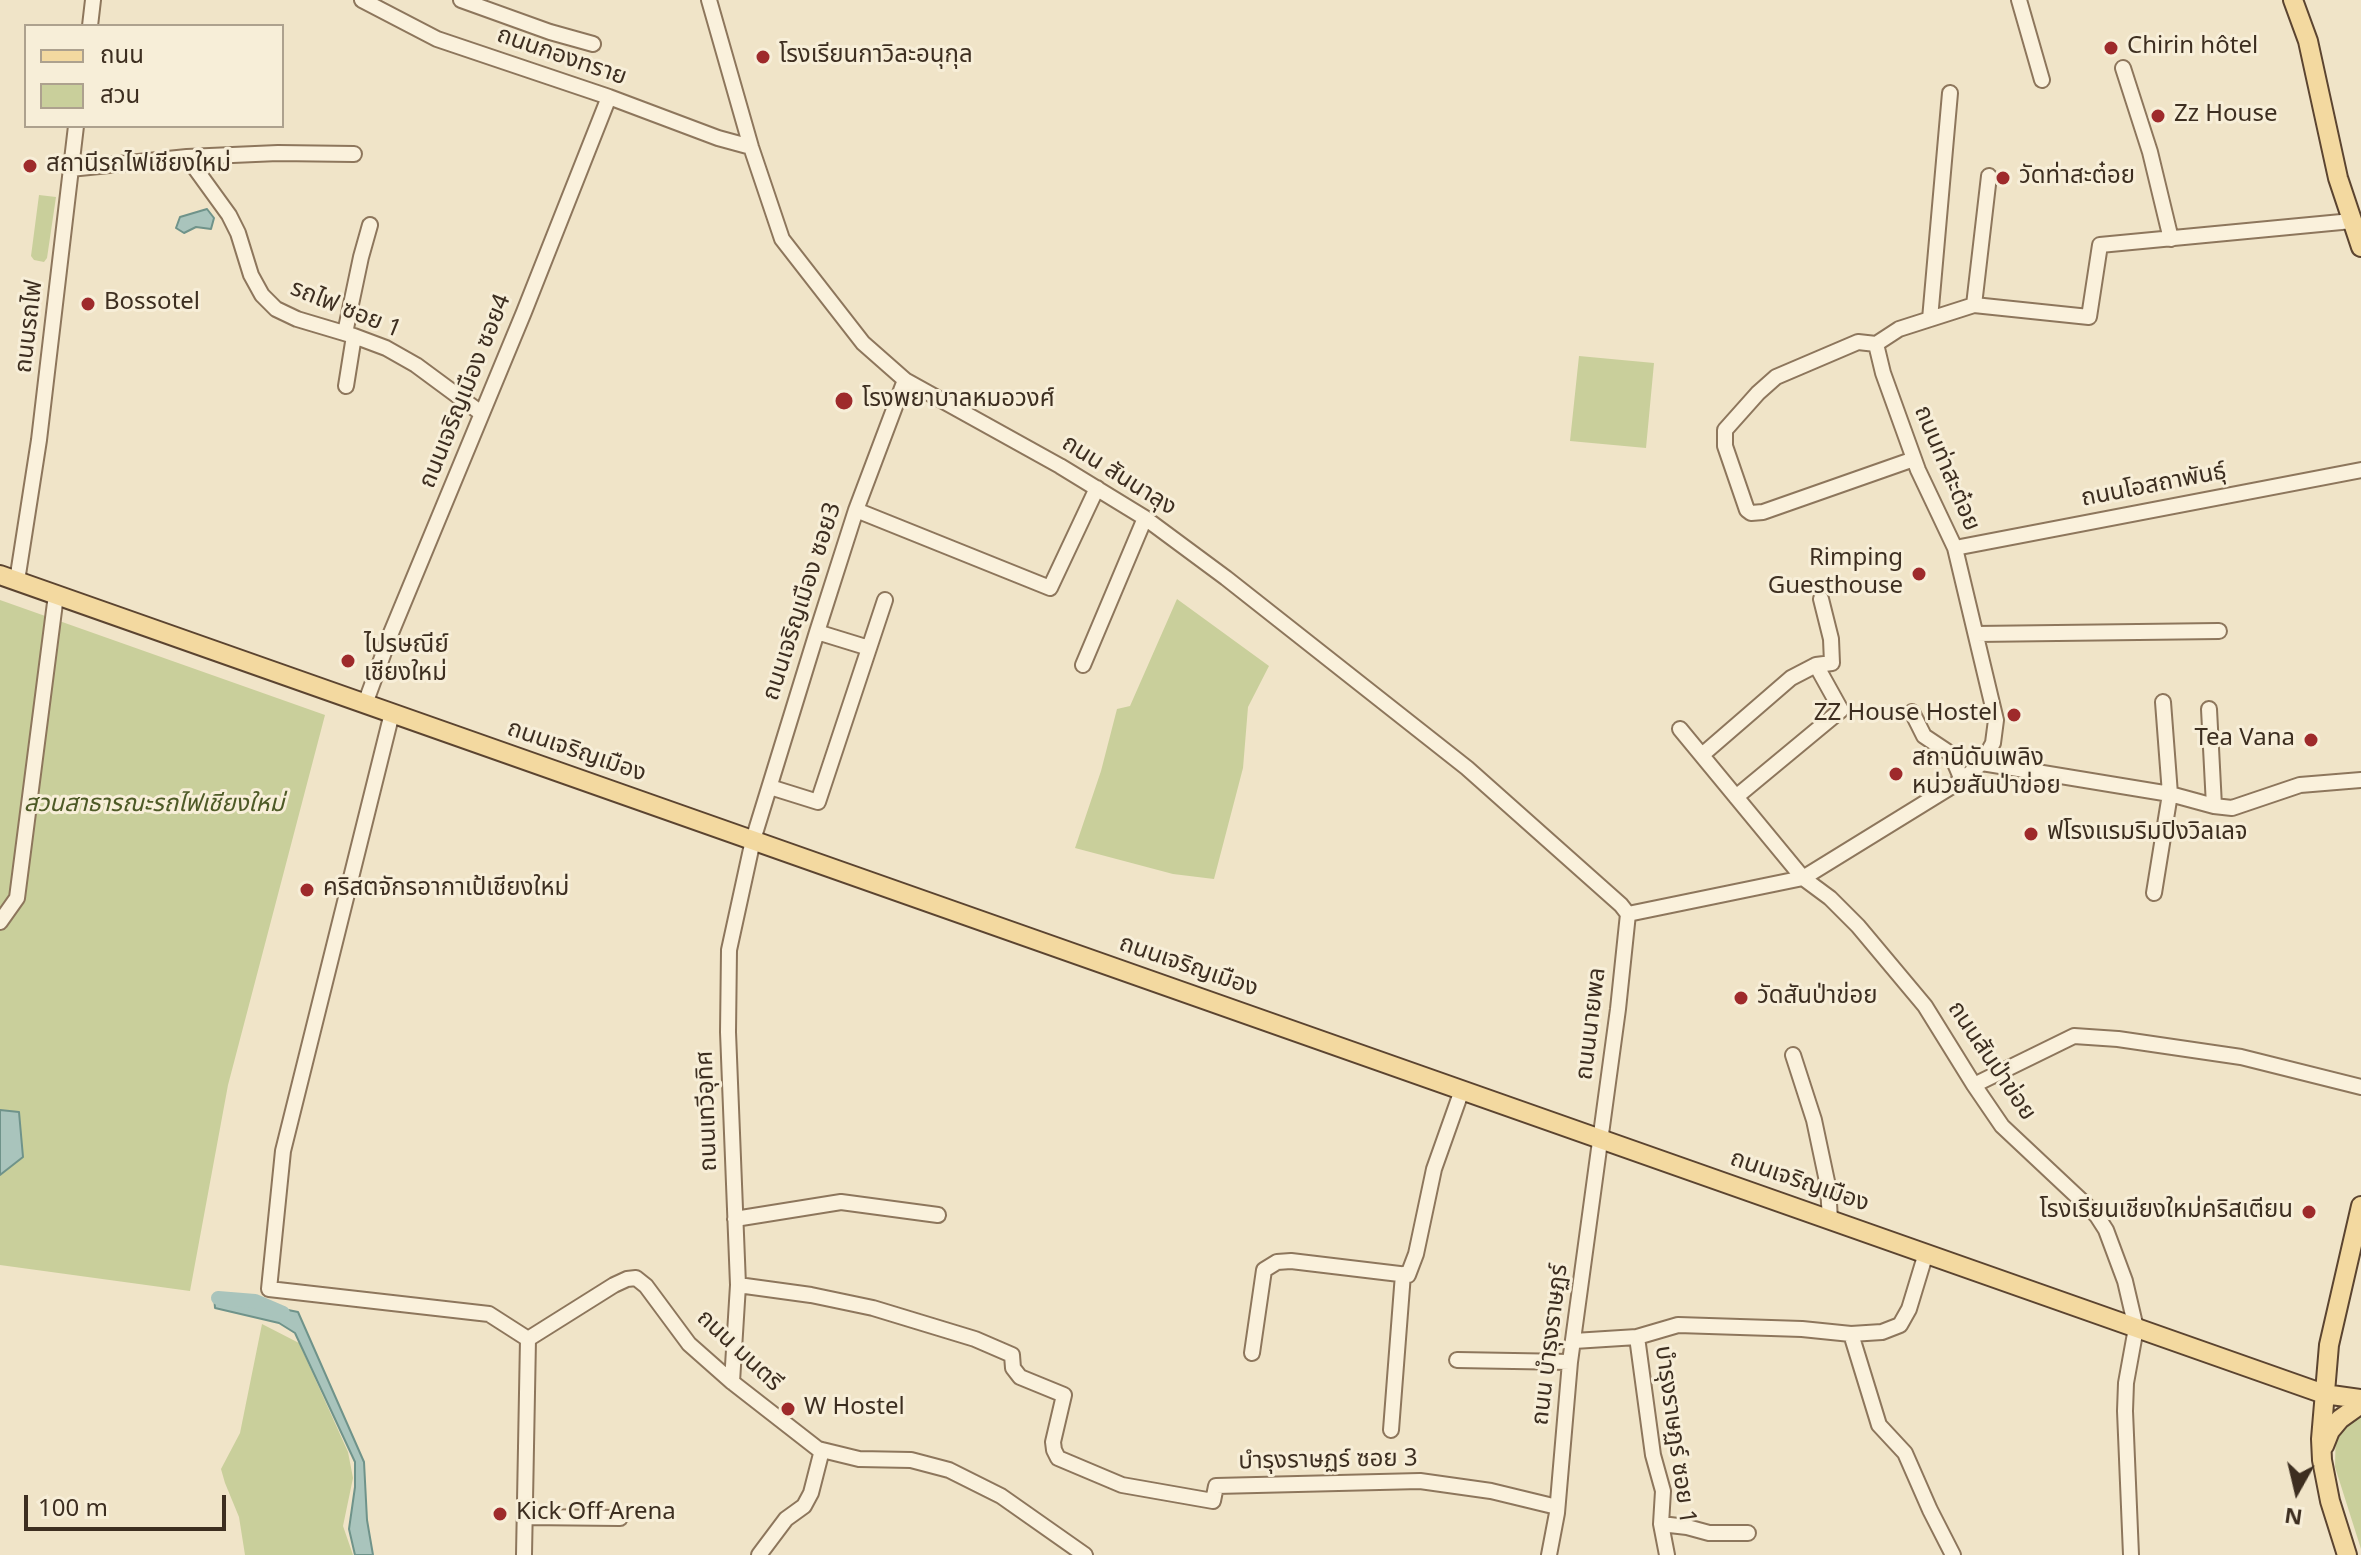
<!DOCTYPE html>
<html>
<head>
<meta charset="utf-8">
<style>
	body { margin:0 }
	#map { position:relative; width:2361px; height:1555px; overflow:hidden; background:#f0e4c8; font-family:Georgia,"Noto Sans Thai",serif }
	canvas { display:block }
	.legend { position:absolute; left:24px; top:24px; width:260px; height:104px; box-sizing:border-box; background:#f7eed8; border:2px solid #ada18e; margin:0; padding:10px 14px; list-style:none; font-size:24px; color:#3d2e20 }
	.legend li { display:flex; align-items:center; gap:16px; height:40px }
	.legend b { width:40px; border:2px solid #ada18e }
	.north { position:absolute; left:2257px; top:1451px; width:80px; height:80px; -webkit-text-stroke:6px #f7eed8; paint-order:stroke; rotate:188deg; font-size:22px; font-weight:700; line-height:32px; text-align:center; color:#3d2e20 }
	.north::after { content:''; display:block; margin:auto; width:28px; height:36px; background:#3d2e20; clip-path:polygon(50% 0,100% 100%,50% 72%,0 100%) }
	.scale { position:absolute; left:24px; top:1495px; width:202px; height:36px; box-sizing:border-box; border:4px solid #3d2e20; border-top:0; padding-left:10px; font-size:24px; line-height:28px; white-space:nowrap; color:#3d2e20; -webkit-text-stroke:6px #f7eed8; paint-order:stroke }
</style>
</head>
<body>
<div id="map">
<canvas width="2361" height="1555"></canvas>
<ul class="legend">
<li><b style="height:10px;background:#f3d9a0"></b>ถนน</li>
<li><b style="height:22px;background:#c9cf9b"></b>สวน</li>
</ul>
<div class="north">N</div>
<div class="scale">100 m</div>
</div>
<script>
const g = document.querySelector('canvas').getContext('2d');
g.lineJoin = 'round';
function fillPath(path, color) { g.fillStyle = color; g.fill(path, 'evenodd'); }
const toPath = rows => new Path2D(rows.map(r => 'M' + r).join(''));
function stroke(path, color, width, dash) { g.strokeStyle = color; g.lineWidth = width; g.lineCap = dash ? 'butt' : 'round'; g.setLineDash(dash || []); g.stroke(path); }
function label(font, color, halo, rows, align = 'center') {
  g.font = font + ' Georgia,"Noto Sans Thai",serif'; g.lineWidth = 6; g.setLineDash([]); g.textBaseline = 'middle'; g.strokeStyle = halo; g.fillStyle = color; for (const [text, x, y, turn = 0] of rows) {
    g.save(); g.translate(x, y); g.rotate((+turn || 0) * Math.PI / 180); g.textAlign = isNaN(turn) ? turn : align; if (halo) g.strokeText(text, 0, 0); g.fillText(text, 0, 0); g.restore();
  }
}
const green = toPath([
	[39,195,56,197,47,258,44,262,34,260,31,256],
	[1579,356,1654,363,1646,448,1570,441],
	[1177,599,1269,666,1248,707,1243,768,1214,879,1173,874,1075,848,1101,771,1117,709,1130,706],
	[0,600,325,715,228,1085,190,1291,0,1265],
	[262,1324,299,1343,348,1452,353,1478,343,1526,353,1555,245,1555,239,1517,225,1483,221,1469,240,1433],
	[2361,1417,2361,1549,2335,1467,2336,1422]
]);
const water = toPath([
	[207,209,214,218,211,229,196,227,184,233,176,228,180,217,207,209],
	[0,1110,19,1112,23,1157,0,1175,0,1110],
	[214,1295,298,1312,364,1462,367,1520,373,1555,355,1555,349,1529,355,1487,355,1462,295,1333,279,1323,215,1308,214,1295]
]);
const canal = toPath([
	[218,1298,255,1301,283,1313]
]);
const minor = toPath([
	[362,0,437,39,609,97,718,138,751,147],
	[461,0,550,32,593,44],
	[709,0,751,147,782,239,863,343,905,380,1060,466,1145,518,1226,578,1467,768,1621,905,1628,914],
	[2019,0,2042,80],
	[90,26,93,0],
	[2123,68,2150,152,2171,239],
	[187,157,229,215,238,233,251,275,262,295,276,309,297,319,354,336,386,348,416,365,481,413],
	[70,169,187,157,278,153,354,154],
	[1974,305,1989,176],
	[1930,319,1950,93],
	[345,333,361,257,370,225],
	[1876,344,1899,329,1974,305,2089,317,2100,245,2352,221],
	[1876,344,1858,342,1776,377,1758,393,1725,430,1725,446,1747,510,1751,513,1763,512,1914,459],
	[346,386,354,336],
	[856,510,1050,588,1097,488],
	[1955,548,2361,470],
	[17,581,39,440,76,126],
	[817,632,869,648],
	[1976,634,2219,631],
	[1083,665,1145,518],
	[1816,665,1832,663,1831,639,1821,599],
	[365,704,391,633,524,312,609,97],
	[2209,709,2214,806],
	[1912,712,1924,736,1951,754,1962,780],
	[392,713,283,1151,269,1289,489,1314,528,1339],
	[1680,729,1803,878,1830,898,1858,926,1925,1006,1974,1085,2002,1126,2083,1202,2097,1216,2106,1230,2125,1281,2136,1328,2126,1383,2125,1411,2131,1555],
	[1702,755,1791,678,1816,665,1841,710,1736,797],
	[1982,763,2170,794,2214,806,2232,808,2300,785,2361,780],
	[770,787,818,802,885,600],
	[2154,893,2170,794,2163,702],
	[1628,914,1803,878,1962,780,1982,763,1993,743,1996,720,1955,548,1918,470,1883,373,1876,344],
	[0,922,17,898,56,595],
	[1793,1055,1814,1120,1828,1186,1830,1220],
	[1974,1085,2074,1036,2118,1039,2241,1057,2361,1087],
	[735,1219,841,1202,938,1215],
	[738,1285,811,1295,873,1308,975,1339,1012,1355,1013,1368,1020,1377,1064,1395,1053,1442,1054,1450,1058,1458,1122,1485,1213,1501,1216,1486,1420,1481,1491,1491,1557,1507],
	[1851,1334,1879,1425,1905,1453,1930,1510,1953,1555],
	[1637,1337,1653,1455,1663,1491,1661,1524,1667,1555],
	[528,1339,614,1285,627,1279,636,1278,646,1286,689,1344,732,1382,818,1449,859,1459,911,1460,949,1470,1001,1496,1085,1555],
	[1574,1341,1637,1337,1678,1325,1802,1329,1851,1334,1882,1332,1900,1325,1909,1309,1926,1253],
	[1252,1353,1264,1270,1277,1262,1291,1261,1408,1275,1416,1254,1434,1169,1462,1090],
	[1457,1360,1570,1362],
	[732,1382,738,1285,728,1032,729,950,753,840,817,632,856,510,905,380],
	[1391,1430,1403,1274],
	[526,1517,620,1518],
	[1661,1524,1687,1527,1709,1533,1748,1533],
	[524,1555,528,1339],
	[759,1555,786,1519,804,1506,811,1493,822,1450],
	[1549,1555,1557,1513,1570,1362,1618,1009,1628,914]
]);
const major = toPath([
	[2293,0,2308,41,2338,178,2361,247],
	[0,575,2324,1394,2361,1399],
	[2324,1446,2330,1431,2340,1419,2361,1404],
	[2347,1555,2330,1501,2322,1460,2321,1439,2329,1345,2361,1206]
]);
const markers = [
	[2111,48,8,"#9e2a2b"],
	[763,57,8,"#9e2a2b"],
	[2158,116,8,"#9e2a2b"],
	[30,166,8,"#9e2a2b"],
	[2003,178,8,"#9e2a2b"],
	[88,304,8,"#9e2a2b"],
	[844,401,10,"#9e2a2b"],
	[1919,574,8,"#9e2a2b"],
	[348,661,8,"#9e2a2b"],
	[2014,715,8,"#9e2a2b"],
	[2311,740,8,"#9e2a2b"],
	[1896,774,8,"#9e2a2b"],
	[2031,834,8,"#9e2a2b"],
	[307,890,8,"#9e2a2b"],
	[1741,998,8,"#9e2a2b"],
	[2309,1212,8,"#9e2a2b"],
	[788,1409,8,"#9e2a2b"],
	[500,1514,8,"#9e2a2b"]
];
const poiNames = [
	["Chirin hôtel",2127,48],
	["โรงเรียนกาวิละอนุกุล",779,57],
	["Zz House",2174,116],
	["สถานีรถไฟเชียงใหม่",46,166],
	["วัดท่าสะต๋อย",2019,178],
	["Bossotel",104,304],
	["โรงพยาบาลหมอวงศ์",862,401],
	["Rimping",1903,560,"right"],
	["Guesthouse",1903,588,"right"],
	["ไปรษณีย์",364,647],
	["เชียงใหม่",364,675],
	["ZZ House Hostel",1998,715,"right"],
	["Tea Vana",2295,740,"right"],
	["สถานีดับเพลิง",1912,760],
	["หน่วยสันป่าข่อย",1912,788],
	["ฟโรงแรมริมปิงวิลเลจ",2047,834],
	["คริสตจักรอากาเป้เชียงใหม่",323,890],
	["วัดสันป่าข่อย",1757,998],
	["โรงเรียนเชียงใหม่คริสเตียน",2293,1212,"right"],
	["W Hostel",804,1409],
	["Kick Off Arena",516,1514]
];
const streetNames = [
	["ถนนกองทราย",561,58,19],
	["รถไฟ ซอย 1",345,311,22],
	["ถนนรถไฟ",31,327,-83],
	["ถนนเจริญเมือง ซอย4",467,392,-68],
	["ถนนท่าสะต๋อย",1945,469,67],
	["ถนน สันนาลุง",1118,477,32],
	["ถนนโอสถาพันธุ์",2154,487,-11],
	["ถนนเจริญเมือง ซอย3",804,602,-72],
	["ถนนเจริญเมือง",576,753,19],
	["ถนนเจริญเมือง",1188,968,19],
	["ถนนนายพล",1593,1024,-83],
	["ถนนสันป่าข่อย",1990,1062,56],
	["ถนนเทวีอุทิศ",709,1111,-92],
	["ถนนเจริญเมือง",1799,1183,19],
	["ถนน บำรุงราษฏร์",1552,1345,-83],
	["ถนน มนตรี",738,1352,43],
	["บำรุงราษฏร์ ซอย 1",1673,1435,82],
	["บำรุงราษฏร์ ซอย 3",1328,1462,-1]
];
const parkNames = [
	["สวนสาธารณะรถไฟเชียงใหม่",154,806]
];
fillPath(green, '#c9cf9b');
fillPath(water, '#a9c4bc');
stroke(water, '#6f938a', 2);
stroke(canal, '#a9c4bc', 14);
stroke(minor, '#8d765c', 18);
stroke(major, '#5b4430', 22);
stroke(minor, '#faf1dc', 14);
stroke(major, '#f3d9a0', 18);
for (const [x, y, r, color] of markers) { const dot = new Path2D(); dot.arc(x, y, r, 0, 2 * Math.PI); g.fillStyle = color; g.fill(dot); stroke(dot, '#f7eed8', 3); }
label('24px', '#3d2e20', '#f7eed8', poiNames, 'left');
label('24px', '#3d2e20', '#f7eed8', streetNames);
label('italic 24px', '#4d5a26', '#f7eed8', parkNames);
</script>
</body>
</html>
